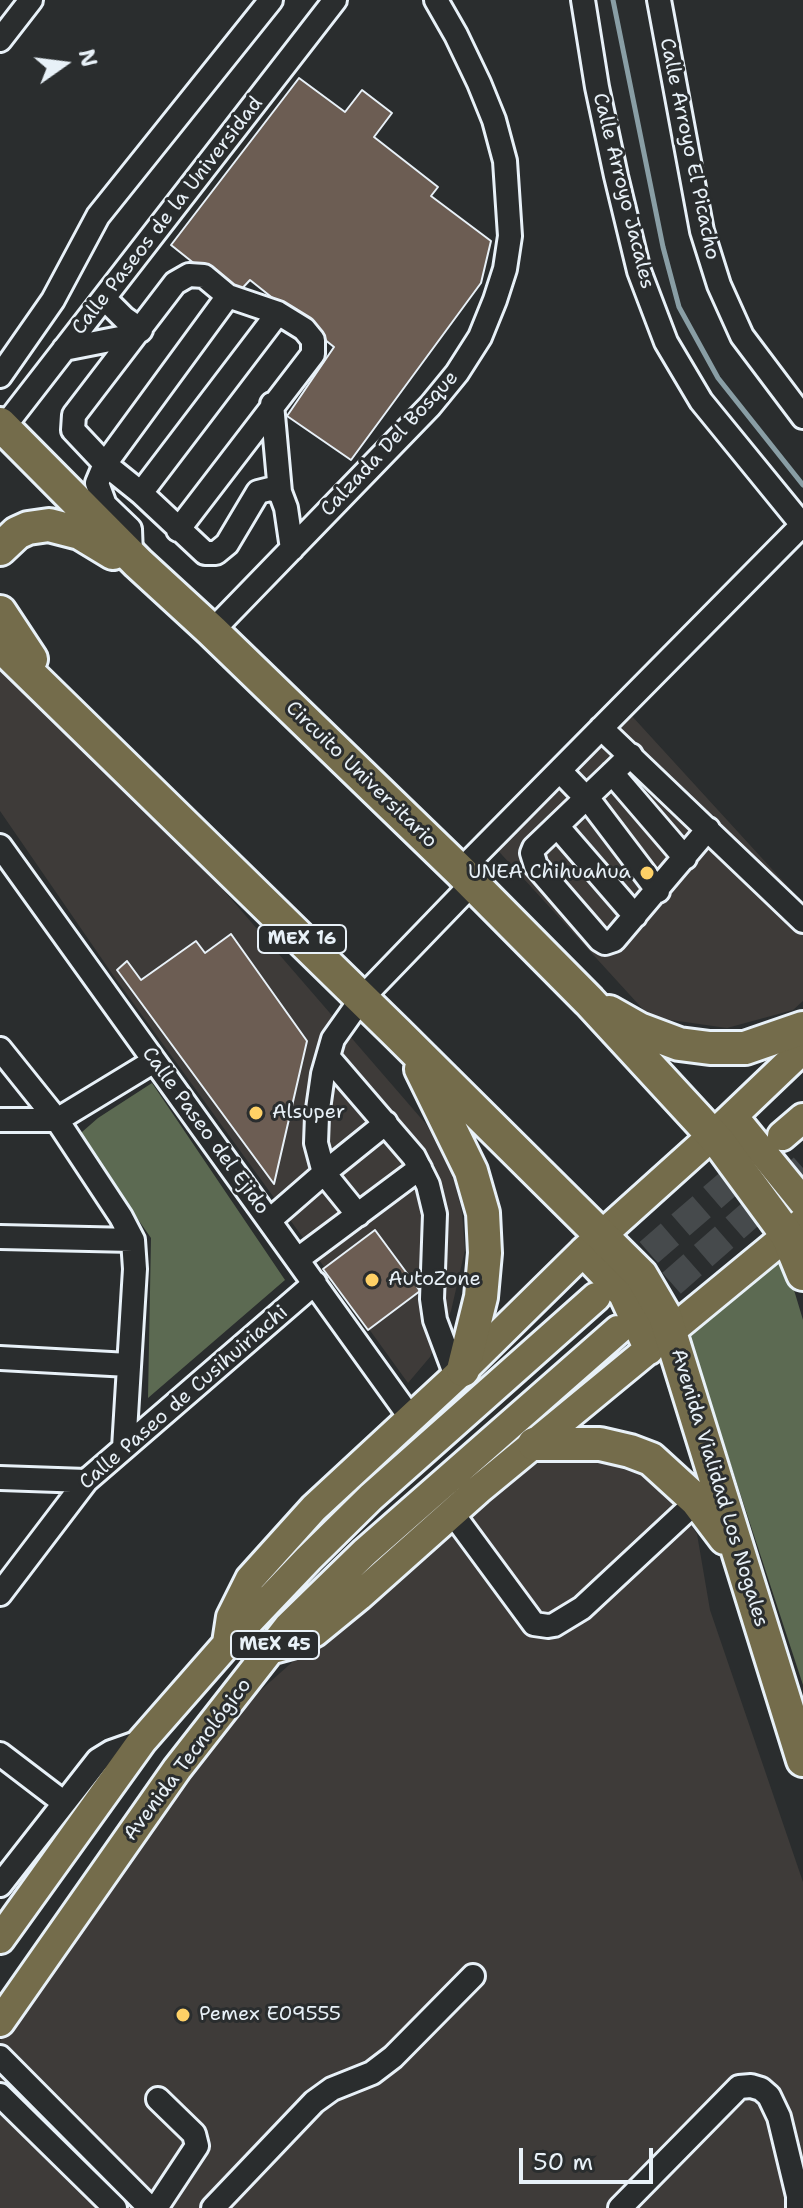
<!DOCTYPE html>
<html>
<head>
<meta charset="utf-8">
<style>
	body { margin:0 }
	#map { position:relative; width:803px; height:2208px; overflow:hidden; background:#2a2d2e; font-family:"Shantell Sans",sans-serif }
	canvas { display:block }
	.north { position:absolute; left:24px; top:24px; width:80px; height:80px; -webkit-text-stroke:6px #2a2d2e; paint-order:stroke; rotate:76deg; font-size:22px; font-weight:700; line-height:32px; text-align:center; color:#e8f1f8 }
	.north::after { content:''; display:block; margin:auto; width:28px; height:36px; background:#e8f1f8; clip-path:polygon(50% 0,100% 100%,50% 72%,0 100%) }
	.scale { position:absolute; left:519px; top:2148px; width:134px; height:36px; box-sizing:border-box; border:4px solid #e8f1f8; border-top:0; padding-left:10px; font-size:24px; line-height:28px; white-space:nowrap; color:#e8f1f8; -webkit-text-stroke:6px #2a2d2e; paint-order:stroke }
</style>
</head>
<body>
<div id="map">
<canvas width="803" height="2208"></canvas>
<div class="north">N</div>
<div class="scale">50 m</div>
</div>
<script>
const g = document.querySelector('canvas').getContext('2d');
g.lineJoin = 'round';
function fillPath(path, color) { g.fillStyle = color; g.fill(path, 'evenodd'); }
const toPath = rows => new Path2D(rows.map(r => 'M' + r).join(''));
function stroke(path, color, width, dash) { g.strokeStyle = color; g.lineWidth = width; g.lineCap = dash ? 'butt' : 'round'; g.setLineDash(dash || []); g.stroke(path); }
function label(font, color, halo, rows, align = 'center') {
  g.font = font + ' "Shantell Sans",sans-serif'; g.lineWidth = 6; g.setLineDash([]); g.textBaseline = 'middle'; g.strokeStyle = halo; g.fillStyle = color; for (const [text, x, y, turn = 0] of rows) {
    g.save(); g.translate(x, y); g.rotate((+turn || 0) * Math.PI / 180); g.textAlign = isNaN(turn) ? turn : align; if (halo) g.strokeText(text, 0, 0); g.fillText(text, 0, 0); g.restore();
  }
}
const built = toPath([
	[0,663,213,878,426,1124,440,1147,453,1175,462,1212,465,1250,451,1311,430,1357,408,1383,113,975,0,811],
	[631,715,803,903,803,1001,793,1010,727,1028,650,1017,492,844],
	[566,1448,648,1463,697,1534,710,1610,803,1882,803,2208,0,2208,0,2041,234,1714,481,1494]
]);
const green = toPath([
	[152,1083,285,1280,148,1398,151,1238,82,1139,82,1132,98,1118],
	[782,1250,803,1320,803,1685,686,1328]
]);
const stream = toPath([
	[613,0,663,247,679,307,718,378,803,485]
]);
const building = toPath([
	[299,78,345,112,362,90,392,113,374,137,438,187,431,196,491,241,481,283,351,460,287,416,334,347,250,280,235,296,171,245,299,78],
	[231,934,307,1041,274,1184,117,970,127,961,141,980,196,941,205,953,231,934],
	[375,1230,420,1291,368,1330,323,1269,375,1230]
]);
const majorTunnel = toPath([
	[617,1280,758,1158],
	[640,1311,803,1168]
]);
const minor = toPath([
	[583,0,597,87,616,176,639,271,666,342,701,401,803,526],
	[659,0,702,231,719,285,742,336,803,417],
	[0,40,31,0],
	[104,298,124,318,141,330],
	[64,349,125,337,140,331],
	[0,376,53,300,98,216,271,0],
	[272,404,280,492],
	[0,432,335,0],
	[141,493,278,313],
	[178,530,313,354,313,340,304,329,278,313,228,296,204,276,189,275,175,283,74,415,73,430,105,464,228,296],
	[131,555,130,529,105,505,97,483,105,464,141,493,205,553,216,553,227,544,258,492,270,489,280,492,286,508,292,549],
	[212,631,430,406,457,373,480,337,495,300,505,269,510,236,505,161,494,120,479,83,456,35,436,0],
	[601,728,803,921],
	[631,755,534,848,532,853,536,866,600,940,605,943,614,940,708,829],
	[560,771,592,804,658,891],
	[612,773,685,858],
	[557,826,635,916],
	[0,846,410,1417],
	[460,871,802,525],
	[0,1049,57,1120,121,1217,133,1240,135,1269,124,1448],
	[328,1057,414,1157,428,1185,435,1214,432,1299,435,1320,456,1376],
	[0,1120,57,1120,154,1061],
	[358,1215,324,1173,386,1123],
	[270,1220,324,1173,316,1143,317,1116,323,1074,333,1039,362,998,472,884],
	[0,1237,133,1240],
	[298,1259,420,1168],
	[0,1358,129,1365],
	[0,1478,86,1481],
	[453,1514,534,1624,548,1626,554,1625,582,1608,697,1501],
	[0,1594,86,1481,315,1283],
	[0,1754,63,1802],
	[0,1885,98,1760,111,1752,142,1741],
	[0,2057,150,2208],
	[0,2095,115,2208],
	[156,2208,197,2146,194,2134,158,2099],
	[213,2208,314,2102,332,2089,372,2073,393,2057,473,1976],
	[620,2208,739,2087,751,2086,761,2089,769,2096,779,2117,798,2196,798,2208]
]);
const major = toPath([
	[733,1116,803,1202],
	[782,1136,803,1118],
	[583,1252,623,1294,649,1350],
	[227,1643,231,1617,250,1579,314,1508,463,1370,583,1252,713,1135,803,1049],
	[273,1649,295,1643,315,1632,359,1596,478,1490,803,1222],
	[0,1939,142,1741,227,1644,308,1559,371,1497,596,1297],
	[0,2022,177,1769,288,1627,365,1552,618,1330]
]);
const highway = toPath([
	[0,424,138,563,212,631,460,871,589,1001,718,1141,787,1235,803,1274],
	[0,549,17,533,28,528,49,525,80,533,113,553],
	[0,612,31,659],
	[0,645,397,1033,641,1275,665,1316,803,1760],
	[609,1012,639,1029,679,1044,710,1048,745,1048,803,1028],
	[421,1069,471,1171,483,1213,485,1253,481,1297,463,1370],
	[534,1444,600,1444,630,1451,651,1459,697,1501,725,1538]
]);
const markers = [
	[647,873,8,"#ffd166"],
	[256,1113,8,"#ffd166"],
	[372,1280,8,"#ffd166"],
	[183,2015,8,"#ffd166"]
];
const shields = [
	[302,939,88],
	[275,1645,88]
];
const shieldNames = [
	["MEX 16",302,939],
	["MEX 45",275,1645]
];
const streetNames = [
	["Calle Arroyo El Picacho",689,149,78],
	["Calle Arroyo Jacales",623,191,76],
	["Calle Paseos de la Universidad",168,216,-52],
	["Calzada Del Bosque",390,444,-47],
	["Circuito Universitario",361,775,44],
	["Calle Paseo del Ejido",205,1131,54],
	["Calle Paseo de Cusihuiriachi",184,1398,-41],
	["Avenida Vialidad Los Nogales",719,1488,73],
	["Avenida Tecnológico",188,1760,-53]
];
const poiNames = [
	["UNEA Chihuahua",631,873,"right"],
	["Alsuper",272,1113],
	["AutoZone",388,1280],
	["Pemex E09555",199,2015]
];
fillPath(built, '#3e3b39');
fillPath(green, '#5c6a52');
stroke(stream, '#899ea5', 5);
fillPath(building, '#6c5d53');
stroke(building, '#e8f1f8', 2);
stroke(majorTunnel, '#464a4c', 28, [28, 14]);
stroke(minor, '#e8f1f8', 28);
stroke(major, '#e8f1f8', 34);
stroke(highway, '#e8f1f8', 38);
stroke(minor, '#2a2d2e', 22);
stroke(major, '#746c4b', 28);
stroke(highway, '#746c4b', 32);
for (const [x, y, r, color] of markers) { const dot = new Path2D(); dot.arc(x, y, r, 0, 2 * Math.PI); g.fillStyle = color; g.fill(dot); stroke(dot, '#2a2d2e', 3); }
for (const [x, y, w] of shields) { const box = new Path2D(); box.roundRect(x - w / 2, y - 14, w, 28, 6); g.fillStyle = '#2a2d2e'; g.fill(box); stroke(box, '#e8f1f8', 2); }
label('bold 18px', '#e8f1f8', null, shieldNames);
label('20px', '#e8f1f8', '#2a2d2e', streetNames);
label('20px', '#e8f1f8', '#2a2d2e', poiNames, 'left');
</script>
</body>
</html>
